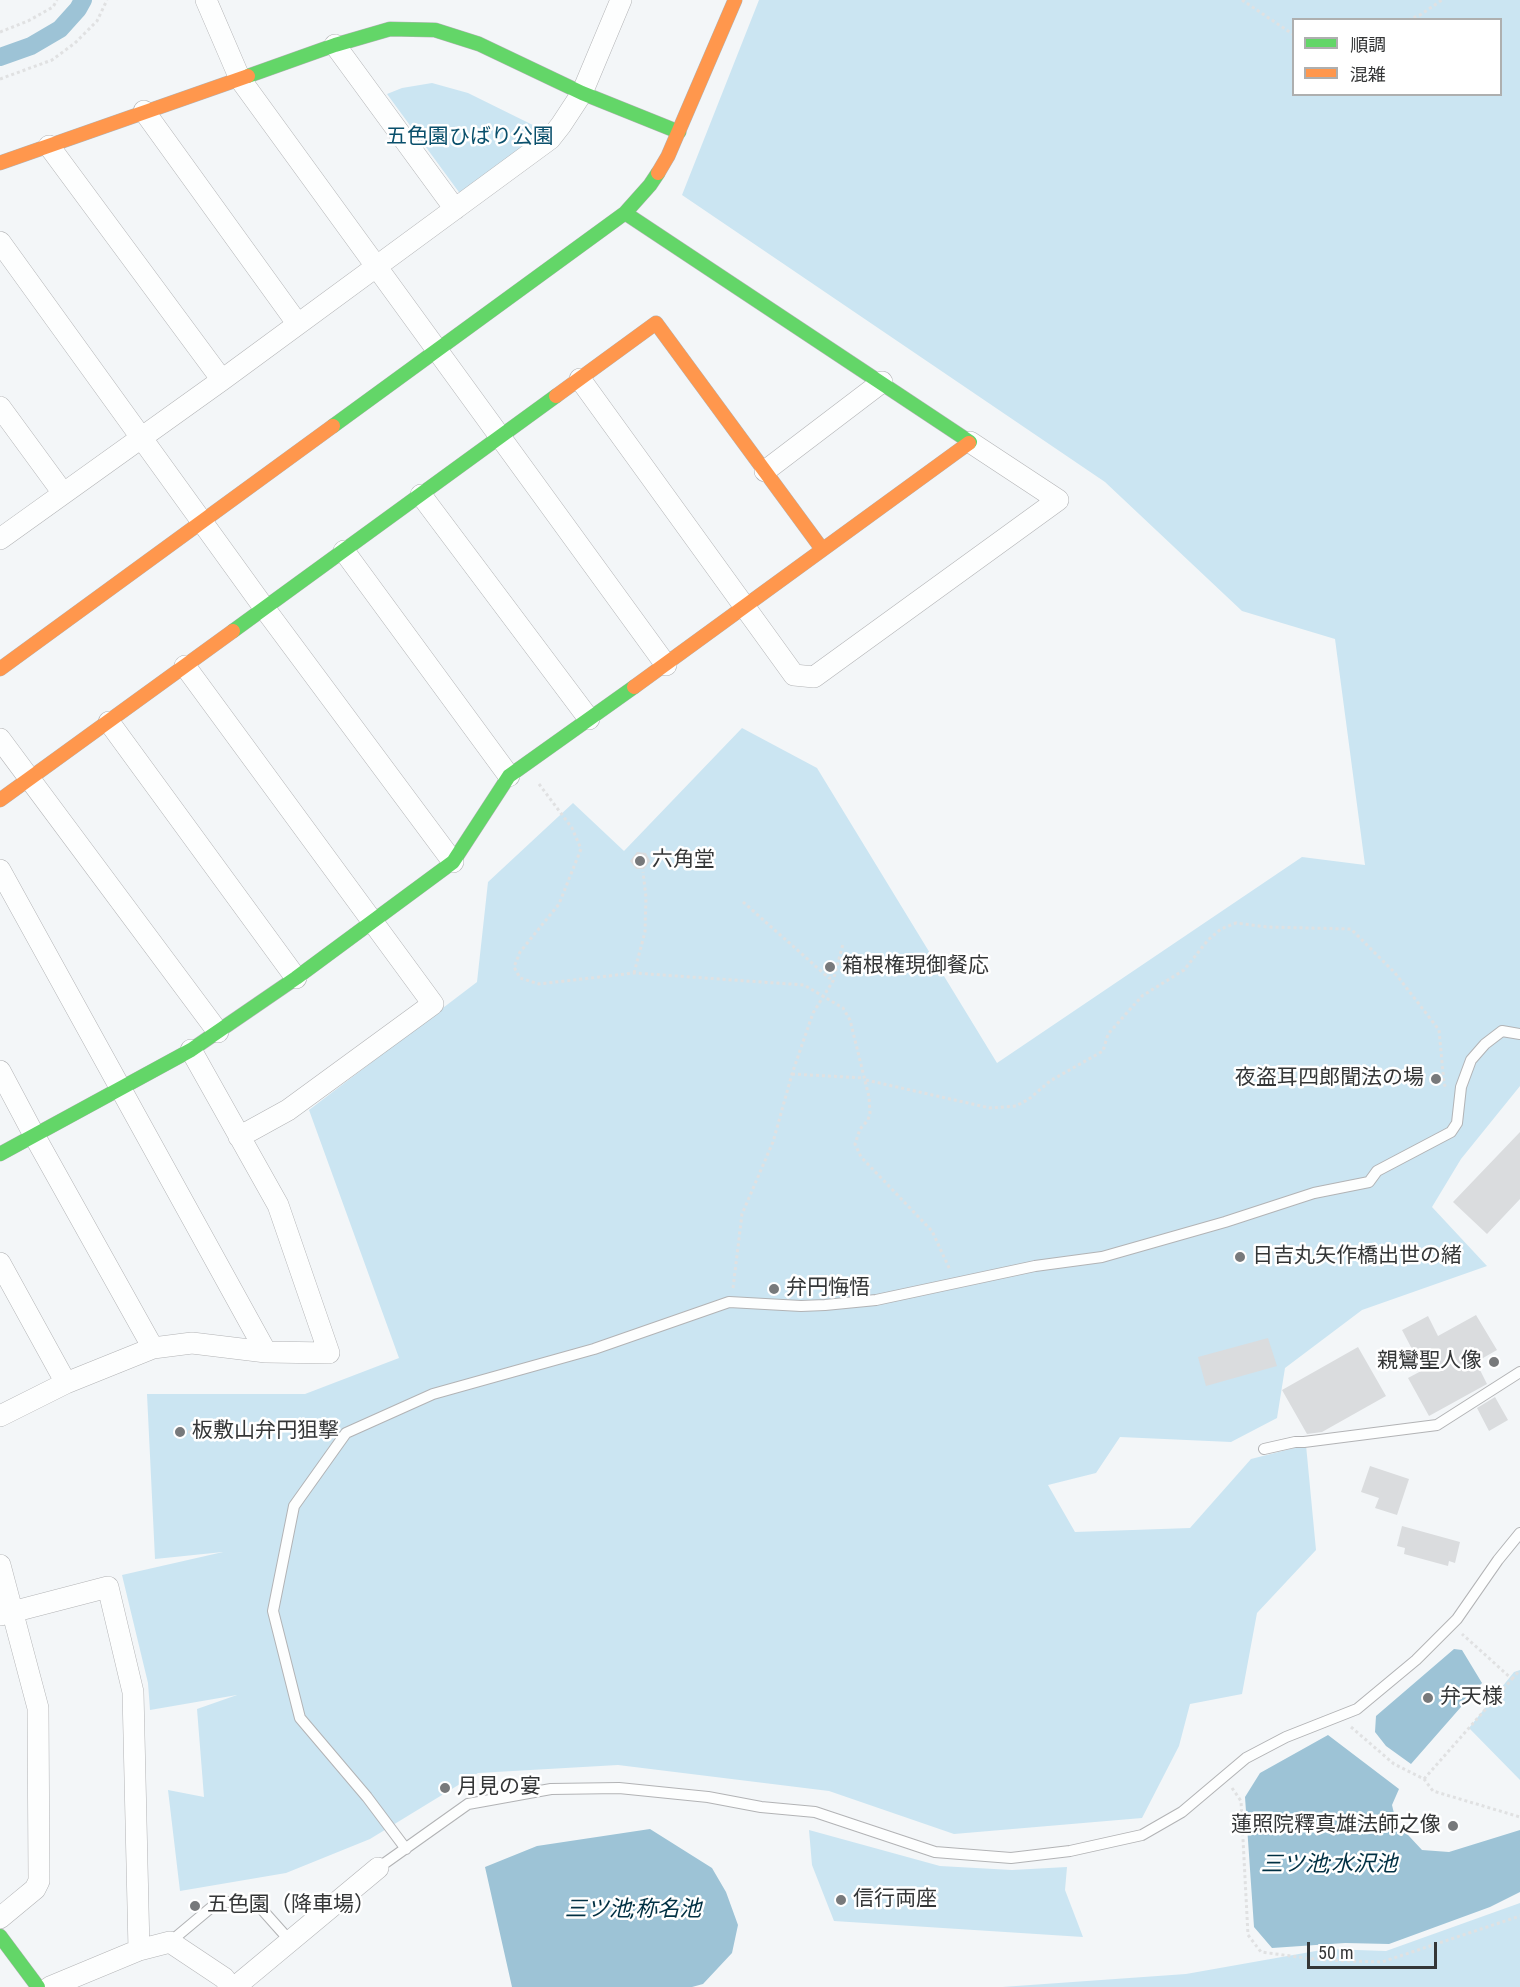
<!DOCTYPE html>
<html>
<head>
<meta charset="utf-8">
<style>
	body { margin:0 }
	#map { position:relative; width:1520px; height:1987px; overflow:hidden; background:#f3f6f8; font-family:"Roboto Condensed","Noto Sans JP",sans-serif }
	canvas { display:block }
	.legend { position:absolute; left:1292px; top:18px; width:210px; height:78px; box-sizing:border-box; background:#fff; border:2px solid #aeafaf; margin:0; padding:8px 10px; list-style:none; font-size:18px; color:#343637 }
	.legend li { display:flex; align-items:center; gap:12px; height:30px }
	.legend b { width:30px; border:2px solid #aeafaf }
	.scale { position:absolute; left:1307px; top:1942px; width:130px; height:27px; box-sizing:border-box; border:3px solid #343637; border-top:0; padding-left:8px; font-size:18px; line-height:21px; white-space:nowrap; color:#343637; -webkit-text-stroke:4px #fff; paint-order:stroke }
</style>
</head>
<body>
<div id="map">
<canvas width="1520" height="1987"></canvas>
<ul class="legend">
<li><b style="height:8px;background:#63d668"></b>順調</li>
<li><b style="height:8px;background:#ff974d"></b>混雑</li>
</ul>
<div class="scale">50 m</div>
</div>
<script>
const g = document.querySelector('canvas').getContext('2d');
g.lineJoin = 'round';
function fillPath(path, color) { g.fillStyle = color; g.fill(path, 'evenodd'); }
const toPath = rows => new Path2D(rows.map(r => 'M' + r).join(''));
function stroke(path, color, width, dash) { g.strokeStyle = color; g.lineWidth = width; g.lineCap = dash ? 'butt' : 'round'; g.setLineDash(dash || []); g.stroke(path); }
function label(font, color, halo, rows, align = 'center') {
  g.font = font + ' "Roboto Condensed","Noto Sans JP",sans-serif'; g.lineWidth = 5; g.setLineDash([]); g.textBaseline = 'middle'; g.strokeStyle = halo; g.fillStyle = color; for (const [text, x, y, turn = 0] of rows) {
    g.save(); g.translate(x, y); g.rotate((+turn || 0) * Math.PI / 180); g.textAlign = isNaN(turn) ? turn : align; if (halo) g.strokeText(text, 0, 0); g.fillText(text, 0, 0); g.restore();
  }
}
const green = toPath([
	[759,0,1520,0,1520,1086,1461,1159,1432,1207,1487,1266,1362,1310,1285,1368,1277,1418,1231,1442,1120,1437,1096,1473,1048,1485,1075,1532,1190,1528,1251,1459,1306,1445,1316,1550,1257,1613,1242,1694,1190,1704,1179,1746,1142,1818,954,1834,829,1791,618,1765,478,1773,370,1839,286,1873,180,1891,168,1790,204,1797,197,1709,237,1695,150,1710,148,1683,122,1575,223,1552,155,1559,147,1394,305,1394,399,1358,309,1110,477,982,488,882,573,803,624,851,742,728,817,768,997,1063,1302,857,1365,865,1335,639,1242,611,1105,482,682,195],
	[1294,20,1500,20,1500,94,1294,94],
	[432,83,468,93,549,133,461,195,387,94,402,88],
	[1520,1670,1520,1780,1469,1728,1514,1672],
	[809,1830,940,1866,1012,1870,1067,1867,1065,1890,1083,1937,834,1921,812,1865],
	[1520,1903,1520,1987,1002,1987,1186,1974,1327,1949,1386,1951]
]);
const water = toPath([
	[1454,1649,1462,1650,1482,1683,1411,1764,1386,1746,1375,1732,1376,1716],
	[1328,1735,1399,1789,1392,1805,1396,1822,1422,1850,1449,1852,1520,1830,1520,1892,1490,1907,1389,1944,1345,1943,1272,1948,1254,1927,1245,1797,1260,1773],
	[650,1829,712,1868,726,1892,738,1925,732,1953,703,1984,692,1987,512,1987,485,1867,537,1846]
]);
const canal = toPath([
	[0,57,31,46,60,29,78,9,83,0]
]);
const building = toPath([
	[637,852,646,853,650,861,644,869,636,869,630,861],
	[1520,1132,1520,1199,1487,1234,1453,1202],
	[1476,1315,1497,1350,1476,1362,1487,1384,1429,1416,1408,1378,1423,1370,1402,1330,1428,1316,1438,1336],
	[1268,1338,1277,1366,1206,1386,1198,1357],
	[1358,1347,1386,1396,1322,1432,1307,1434,1282,1390],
	[1495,1397,1508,1420,1489,1431,1477,1408],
	[1370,1466,1409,1479,1397,1515,1375,1508,1379,1498,1361,1492],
	[1402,1526,1460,1542,1455,1563,1449,1561,1448,1566,1404,1554,1405,1548,1397,1546]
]);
const path = toPath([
	[1242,0,1294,35],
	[1408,20,1420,15,1442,0],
	[0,32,28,21,53,7,57,0],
	[0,79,52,60,75,43,97,21,107,0],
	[539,784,572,828,581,849,559,904,520,952,514,967,520,978,539,984,634,973,804,985,843,1008,850,1020,869,1097,870,1113,868,1120,860,1129,855,1144,861,1157,932,1231,950,1270],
	[743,902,829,978,834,978],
	[634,973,645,932,646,897,643,872],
	[792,1074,864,1078],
	[866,1080,990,1108,1016,1106,1029,1099,1050,1081,1103,1051,1108,1034,1142,996,1184,970,1208,940,1221,929,1236,923,1267,927,1351,929,1395,973,1439,1030,1444,1084,1446,1088],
	[733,1288,742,1214,773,1142,792,1074,813,1013,833,981,843,944],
	[188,1432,246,1428,303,1430,326,1438],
	[1512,1679,1520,1670],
	[1351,1727,1394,1764,1424,1779,1433,1791,1520,1817],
	[1424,1779,1512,1679,1462,1634],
	[1232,1788,1241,1801,1248,1935,1261,1952,1321,1960,1382,1962,1520,1916]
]);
const lane = toPath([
	[1264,1449,1295,1442,1304,1442,1437,1425,1520,1372],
	[406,1849,367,1797,300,1718,273,1611,294,1506,346,1433,433,1394,594,1349,729,1302,801,1306,825,1305,876,1300,1035,1266,1102,1257,1225,1222,1314,1193,1369,1182,1377,1171,1451,1132,1457,1123,1461,1087,1471,1060,1485,1044,1502,1031,1520,1034],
	[378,1868,468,1804,551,1789,619,1788,708,1797,761,1807,815,1812,935,1852,1011,1858,1070,1851,1142,1835,1182,1812,1246,1758,1286,1737,1357,1709,1416,1660,1457,1619,1498,1560,1520,1533],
	[170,1942,219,1901,258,1905,291,1942]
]);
const street = toPath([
	[206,0,240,79,666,665],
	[335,45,455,209],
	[144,111,297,323],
	[49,146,222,380],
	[0,242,265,609,453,862],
	[580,379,794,675,814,677,1058,500,970,442],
	[0,407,63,493],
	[765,471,882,382],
	[421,495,589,719],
	[0,539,222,380,550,139,561,125,582,93,621,0],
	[344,551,509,776],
	[185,666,433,1004,288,1110,239,1137],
	[109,722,296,978],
	[0,739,218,1032],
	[0,870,266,1352],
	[0,1071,34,1135,153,1348],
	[0,1263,66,1383],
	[0,1416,66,1383,153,1348,192,1343,266,1352,329,1353,278,1205,191,1050],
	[0,1565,38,1708,39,1881,35,1889,0,1918],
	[0,1615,108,1587,133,1692,139,1950],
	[50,1987,139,1950,170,1942,224,1978,231,1987],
	[235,1987,378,1868]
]);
const fast = toPath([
	[248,76,335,45,390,29,435,30,479,44,582,93,679,132],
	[625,213,970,442,969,443],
	[333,426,625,213,650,185,658,173],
	[233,631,556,396],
	[0,1154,191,1050,296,978,453,862,509,776,634,687],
	[0,1936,38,1987]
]);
const slow = toPath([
	[0,163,248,76],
	[658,173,668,156,735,0],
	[556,396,656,323,822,549],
	[0,669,333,426],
	[634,687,969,443],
	[0,800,233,631]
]);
const markers = [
	[640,861,6,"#77797b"],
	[830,967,6,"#77797b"],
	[1436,1079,6,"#77797b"],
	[1240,1257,6,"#77797b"],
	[774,1289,6,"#77797b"],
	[1494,1362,6,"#77797b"],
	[180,1432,6,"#77797b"],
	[1428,1698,6,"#77797b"],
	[445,1788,6,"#77797b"],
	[1453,1826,6,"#77797b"],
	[841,1900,6,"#77797b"],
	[195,1906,6,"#77797b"]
];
const parkNames = [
	["五色園ひばり公園",470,138]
];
const poiNames = [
	["六角堂",652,861],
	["箱根権現御餐応",842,967],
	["夜盗耳四郎聞法の場",1424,1079,"right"],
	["日吉丸矢作橋出世の緒",1252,1257],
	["弁円悔悟",786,1289],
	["親鸞聖人像",1482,1362,"right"],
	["板敷山弁円狙撃",192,1432],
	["弁天様",1440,1698],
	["月見の宴",457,1788],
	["蓮照院釋真雄法師之像",1441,1826,"right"],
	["信行両座",853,1900],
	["五色園（降車場）",207,1906]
];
const waterNames = [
	["三ツ池;水沢池",1329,1865],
	["三ツ池;称名池",633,1910]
];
fillPath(green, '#cbe5f2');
fillPath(water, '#9dc3d6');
stroke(canal, '#9dc3d6', 18);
fillPath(building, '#dadcde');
stroke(lane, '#b2b3b5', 12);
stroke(street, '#b2b3b5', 22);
stroke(fast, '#b2b3b5', 15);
stroke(slow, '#b2b3b5', 15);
stroke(path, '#e0e1e2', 3, [3, 3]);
stroke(lane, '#fdfefe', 10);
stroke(street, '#fdfefe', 21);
stroke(fast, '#63d668', 14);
stroke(slow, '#ff974d', 14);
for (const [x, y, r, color] of markers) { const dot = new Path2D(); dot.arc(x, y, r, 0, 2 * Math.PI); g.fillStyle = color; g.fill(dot); stroke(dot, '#fff', 2); }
label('21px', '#0a506c', '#fff', parkNames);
label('21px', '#343637', '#fff', poiNames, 'left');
label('italic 22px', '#003043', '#fff', waterNames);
</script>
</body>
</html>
